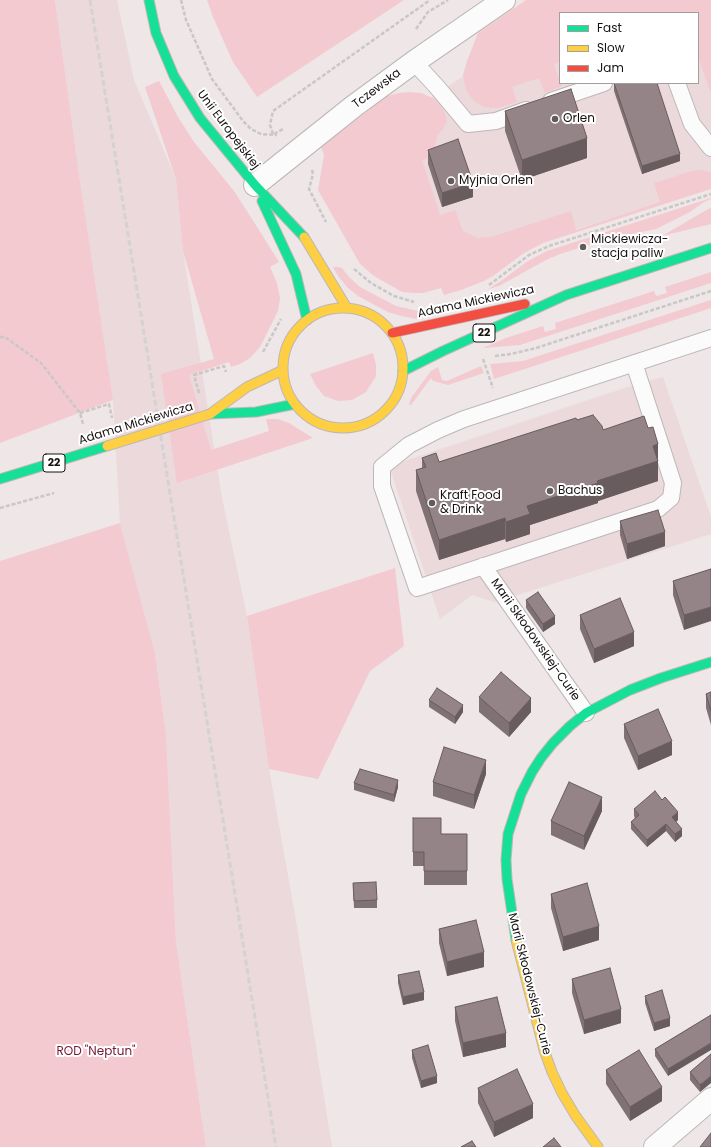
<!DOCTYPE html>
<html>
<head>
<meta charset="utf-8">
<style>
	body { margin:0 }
	#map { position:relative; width:711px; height:1147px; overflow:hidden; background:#eee6e7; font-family:Poppins,sans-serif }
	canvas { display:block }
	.legend { position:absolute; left:559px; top:12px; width:140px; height:72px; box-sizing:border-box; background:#fff; border:1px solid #a29fa0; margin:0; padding:5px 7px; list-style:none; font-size:12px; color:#161011 }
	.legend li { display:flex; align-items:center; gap:8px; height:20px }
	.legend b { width:20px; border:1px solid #a29fa0 }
</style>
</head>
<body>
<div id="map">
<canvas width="711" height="1147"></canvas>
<ul class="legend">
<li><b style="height:5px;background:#16e098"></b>Fast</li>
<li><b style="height:5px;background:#ffcf43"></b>Slow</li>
<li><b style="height:5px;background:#f24e42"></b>Jam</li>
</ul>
</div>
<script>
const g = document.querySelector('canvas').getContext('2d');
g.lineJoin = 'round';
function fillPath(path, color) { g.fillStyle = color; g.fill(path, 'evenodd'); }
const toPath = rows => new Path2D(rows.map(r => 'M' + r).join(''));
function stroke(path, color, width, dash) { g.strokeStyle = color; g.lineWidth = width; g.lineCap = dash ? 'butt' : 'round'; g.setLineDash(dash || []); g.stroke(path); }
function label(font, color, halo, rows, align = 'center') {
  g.font = font + ' Poppins,sans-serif'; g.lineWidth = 4; g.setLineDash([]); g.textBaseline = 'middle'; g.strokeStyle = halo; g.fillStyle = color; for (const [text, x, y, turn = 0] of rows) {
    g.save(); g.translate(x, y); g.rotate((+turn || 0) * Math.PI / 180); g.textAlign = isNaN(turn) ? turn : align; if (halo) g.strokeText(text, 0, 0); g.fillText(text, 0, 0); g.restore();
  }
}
const built = toPath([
	[55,0,117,0,134,80,176,179,183,251,222,498,247,616,269,769,295,915,332,1147,206,1147,176,942,166,735,155,653,120,523,113,400,79,174],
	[578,0,692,0,711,35,711,186,402,285,346,154],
	[560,13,698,13,698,83,560,83],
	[663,377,711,517,711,534,495,602,472,595,440,619,389,466,640,383]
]);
const green = toPath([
	[0,0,55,0,79,174,113,400,0,443],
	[207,0,404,0,257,97,233,62,213,17],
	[526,0,711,0,711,91,710,91,698,56,698,13,685,13,684,12,680,13,560,13,560,62,554,64,560,83,562,86,545,93,539,78,512,87,517,102,498,108,484,107,474,101,466,90,463,75,467,61,478,33],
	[159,81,178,117,194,142,234,191,259,230,279,262,270,267,277,283,280,298,278,311,260,347,250,358,240,364,231,367,229,362,189,375,211,450,269,431,266,419,278,419,289,423,313,438,177,483,161,374,214,359,183,251,176,179,145,87],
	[410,92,421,93,430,97,439,102,445,114,447,122,443,129,437,136,435,146,438,155,422,160,440,215,455,210,463,231,478,238,491,237,571,211,576,230,660,202,654,183,689,172,698,170,706,171,711,173,711,189,543,243,524,253,493,276,484,281,461,290,444,295,441,288,423,293,413,293,402,292,374,276,360,264,318,190,324,155,321,147,387,96,399,93],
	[711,198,711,199,704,202,690,212,656,229,607,239,560,254,546,260,499,286,488,289,501,281,528,261,547,251],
	[711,208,711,224,662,236,708,209],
	[333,267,338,267,342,268,349,277,360,287,396,306,418,311,421,314,422,318,416,319,402,316,388,312,358,296,347,287,338,276],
	[711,272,711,283,520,345,483,348,506,338,543,326,545,332,556,329,555,323,654,291,656,296,667,293,665,287],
	[711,300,711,308,494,379,490,364,523,361],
	[373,353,376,365,376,376,366,392,352,400,338,401,324,396,316,386,310,374],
	[481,366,484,373,448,385,433,381,431,378,411,405,409,405,411,398,431,371,438,367,442,380,447,381],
	[120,523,155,653,166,735,176,942,206,1147,0,1147,0,561],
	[395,568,404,646,370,671,318,779,269,769,247,616]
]);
const path = toPath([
	[181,0,186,20,212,79,243,121,251,129,261,134,277,135],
	[416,29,428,12,448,0],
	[273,134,270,125,273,111,430,0],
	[274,134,283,129],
	[312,170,313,174,309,189,326,222],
	[354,269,371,283,394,296,414,302],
	[489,285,529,255,549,246,711,194],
	[0,337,5,337,41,363,80,413,83,424],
	[263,352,281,319],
	[495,356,511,354,536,348,711,291],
	[483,359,493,388],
	[199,393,194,375,224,366,226,372],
	[80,413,109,404,112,418],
	[0,508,54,493]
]);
const lane = toPath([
	[414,62,437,87,468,124,496,121,526,110],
	[677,83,692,124,711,148],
	[551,101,604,83],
	[634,363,673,483,671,498,658,509,417,588,382,486,382,467,409,445,438,430,464,419,711,338],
	[483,566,586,713]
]);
const street = toPath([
	[255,185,354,106,414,62,504,0],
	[655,1147,711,1099]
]);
const fast = toPath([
	[149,0,156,33,174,76,200,118,255,185,304,237],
	[262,201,296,274,307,320],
	[403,371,443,351,566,295,711,248],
	[210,414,256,412,295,404],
	[0,479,107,446],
	[516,940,507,879,506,860,508,834,521,794,532,772,541,758,553,743,570,726,586,713,630,690,661,678,711,662]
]);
const slow = toPath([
	[304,237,347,308],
	'283 368a60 60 0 1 1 120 0a60 60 0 1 1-120 0Z',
	[210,414,247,387,283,370],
	[516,940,544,1050,552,1072,562,1093,575,1115,598,1147]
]);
const jam = toPath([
	[392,333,525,304]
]);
const rail = toPath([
	[90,0,276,1147]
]);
const slowBridge = toPath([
	[107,446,210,414]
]);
const wall = toPath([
	[614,83,680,161,642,174,614,91],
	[505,111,587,158,522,180,505,131],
	[428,150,473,197,442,207,428,164],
	[577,420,603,430,648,428,658,444,658,481,598,501,598,503,530,525,530,534,506,542,505,539,439,560,416,491,416,470,422,468,422,458,439,462],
	[620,521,665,546,627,559,620,535],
	[711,569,684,630,673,595,673,581],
	[526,600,555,624,543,632,526,608],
	[580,615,634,646,594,663,580,629],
	[711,692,711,725,706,708,706,694],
	[479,697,531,712,509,737,479,712],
	[429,700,463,712,455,724,429,707],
	[624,724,672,755,638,770,624,738],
	[486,774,474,809,433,796,433,782],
	[354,783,398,787,394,802,354,790],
	[634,809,678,820,676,822,682,836,675,842,666,831,647,847,631,829,631,822,635,818,634,816],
	[602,811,584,850,551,835,551,821],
	[413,818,441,834,467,834,467,885,424,885,424,866,413,866],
	[353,883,377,900,377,908,354,908],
	[551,894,599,940,563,951,551,908],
	[439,929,484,967,447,976,439,943],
	[398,975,424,1000,403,1005,398,983],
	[572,979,621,1023,584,1034,572,993],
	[645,996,670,1026,654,1031,645,1003],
	[455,1007,506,1047,463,1057,455,1021],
	[711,1015,668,1076,655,1056,655,1049],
	[412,1050,437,1083,421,1088,412,1058],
	[711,1054,700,1092,690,1080,690,1072],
	[606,1070,662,1101,630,1121,606,1084],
	[478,1088,533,1118,494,1137,478,1103]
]);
const shadedWall = toPath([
	[587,138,587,158,522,180,522,160],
	[680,154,680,161,642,174,642,166],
	[473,183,473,197,442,207,442,193],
	[658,444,658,481,598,501,598,503,530,525,530,534,506,542,506,522,527,506,597,481,653,446],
	[505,518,505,539,439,560,439,540],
	[665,532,665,546,627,559,627,544],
	[711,607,711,621,684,630,684,615],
	[555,616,555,624,543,632,543,624],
	[634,632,634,646,594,663,594,649],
	[531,698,531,712,509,737,509,723],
	[463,705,463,712,455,724,455,717],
	[672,741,672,755,638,770,638,756],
	[486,760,486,774,474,809,474,795],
	[398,780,398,787,394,802,394,795],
	[602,797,602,811,584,850,584,836],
	[678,812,678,820,672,825,672,817],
	[666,824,666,831,647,847,647,840],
	[682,829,682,836,675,842,675,834],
	[599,926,599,940,563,951,563,937],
	[484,952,484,967,447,976,447,962],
	[424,992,424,1000,403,1005,403,997],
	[621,1009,621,1023,584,1034,584,1020],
	[670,1018,670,1026,654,1031,654,1023],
	[506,1033,506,1047,463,1057,463,1043],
	[711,1043,711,1050,668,1076,668,1069],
	[437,1076,437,1083,421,1088,421,1081],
	[711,1076,711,1083,700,1092,700,1085],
	[662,1087,662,1101,630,1121,630,1107],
	[533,1104,533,1118,494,1137,494,1122]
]);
const building = toPath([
	[614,83,657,83,680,154,642,166,614,83],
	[571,89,587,138,522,160,505,111,571,89],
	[458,139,473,183,442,193,428,150,458,139],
	[593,415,602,426,603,430,644,416,648,428,653,427,658,444,653,446,658,461,597,481,598,483,527,506,530,514,506,522,505,518,439,540,416,470,426,467,422,458,436,453,439,462,576,418,577,420,593,415],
	[658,510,665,532,627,544,620,521,658,510],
	[711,569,711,607,684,615,673,581,711,569],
	[538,592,555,616,543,624,526,600,538,592],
	[620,598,634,632,594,649,580,615,620,598],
	[501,672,531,698,509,723,479,697,501,672],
	[437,688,463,705,455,717,429,700,437,688],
	[711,692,711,711,706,694,711,692],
	[658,709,672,741,638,756,624,724,658,709],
	[444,747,486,760,474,795,433,782,444,747],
	[360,769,398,780,394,795,354,783,360,769],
	[569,782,602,797,584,836,551,821,569,782],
	[655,791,662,800,665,797,678,812,672,817,682,829,675,834,666,824,647,840,631,822,639,815,634,809,655,791],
	[413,818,441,818,441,834,467,834,467,871,424,871,424,852,413,852,413,818],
	[376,882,377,900,354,901,353,883,376,882],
	[587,883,599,926,563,937,551,894,587,883],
	[476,920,484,952,447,962,439,929,476,920],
	[610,968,621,1009,584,1020,572,979,610,968],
	[419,971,424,992,403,997,398,975,419,971],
	[662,990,670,1018,654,1023,645,996,662,990],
	[497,997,506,1033,463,1043,455,1007,497,997],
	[711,1015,711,1043,668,1069,655,1049,711,1015],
	[428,1045,437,1076,421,1081,412,1050,428,1045],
	[639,1050,662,1087,630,1107,606,1070,639,1050],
	[711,1054,711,1076,700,1085,690,1072,711,1054],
	[517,1069,533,1104,494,1122,478,1088,517,1069],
	[711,1133,711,1147,700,1147,711,1133],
	[554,1138,561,1147,543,1147,554,1138],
	[472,1141,476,1147,461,1147,472,1141]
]);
const markers = [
	[555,119,4,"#625b5c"],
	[451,181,4,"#625b5c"],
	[583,247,4,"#625b5c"],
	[550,491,4,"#625b5c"],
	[432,503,4,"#625b5c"]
];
const shields = [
	[484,333,22],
	[54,463,22]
];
const shieldNames = [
	["22",484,333],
	["22",54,463]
];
const streetNames = [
	["Tczewska",377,89,-37],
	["Unii Europejskiej",228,130,53],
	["Adama Mickiewicza",476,302,-12],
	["Adama Mickiewicza",136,424,-17],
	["Marii Skłodowskiej-Curie",535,640,55],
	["Marii Skłodowskiej-Curie",529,984,76]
];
const poiNames = [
	["Orlen",563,119],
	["Myjnia Orlen",459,181],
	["Mickiewicza-",591,240],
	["stacja paliw",591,254],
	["Bachus",558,491],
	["Kraft Food",440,496],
	["& Drink",440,510]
];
const parkNames = [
	["ROD \"Neptun\"",96,1052]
];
fillPath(built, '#ebd9db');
fillPath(green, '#f3cad0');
stroke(lane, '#bdb7b8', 18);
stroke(street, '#bdb7b8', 24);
stroke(fast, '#bdb7b8', 11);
stroke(slow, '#bdb7b8', 11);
stroke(jam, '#bdb7b8', 11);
stroke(path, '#cac7c7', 2.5, [4, 2]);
stroke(lane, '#fcfbfb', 16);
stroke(street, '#fcfbfb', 22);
stroke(fast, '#16e098', 9);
stroke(slow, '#ffcf43', 9);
stroke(jam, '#f24e42', 9);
stroke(rail, '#d4d2d2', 3, [6, 3]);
stroke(slowBridge, '#bdb7b8', 11, []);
stroke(slowBridge, '#ffcf43', 9);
fillPath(wall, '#7f7174');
fillPath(shadedWall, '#685c5e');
fillPath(building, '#948387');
stroke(building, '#685c5e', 1);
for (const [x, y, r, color] of markers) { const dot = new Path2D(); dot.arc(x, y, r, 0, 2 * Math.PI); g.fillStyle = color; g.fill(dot); stroke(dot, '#fff', 1.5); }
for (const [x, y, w] of shields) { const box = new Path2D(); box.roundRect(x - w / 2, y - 9, w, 18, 3); g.fillStyle = '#fff'; g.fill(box); stroke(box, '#161011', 1); }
label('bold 11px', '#161011', null, shieldNames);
label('12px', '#161011', '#fff', streetNames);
label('12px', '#161011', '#fff', poiNames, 'left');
label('12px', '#761632', '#fff', parkNames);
</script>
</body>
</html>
